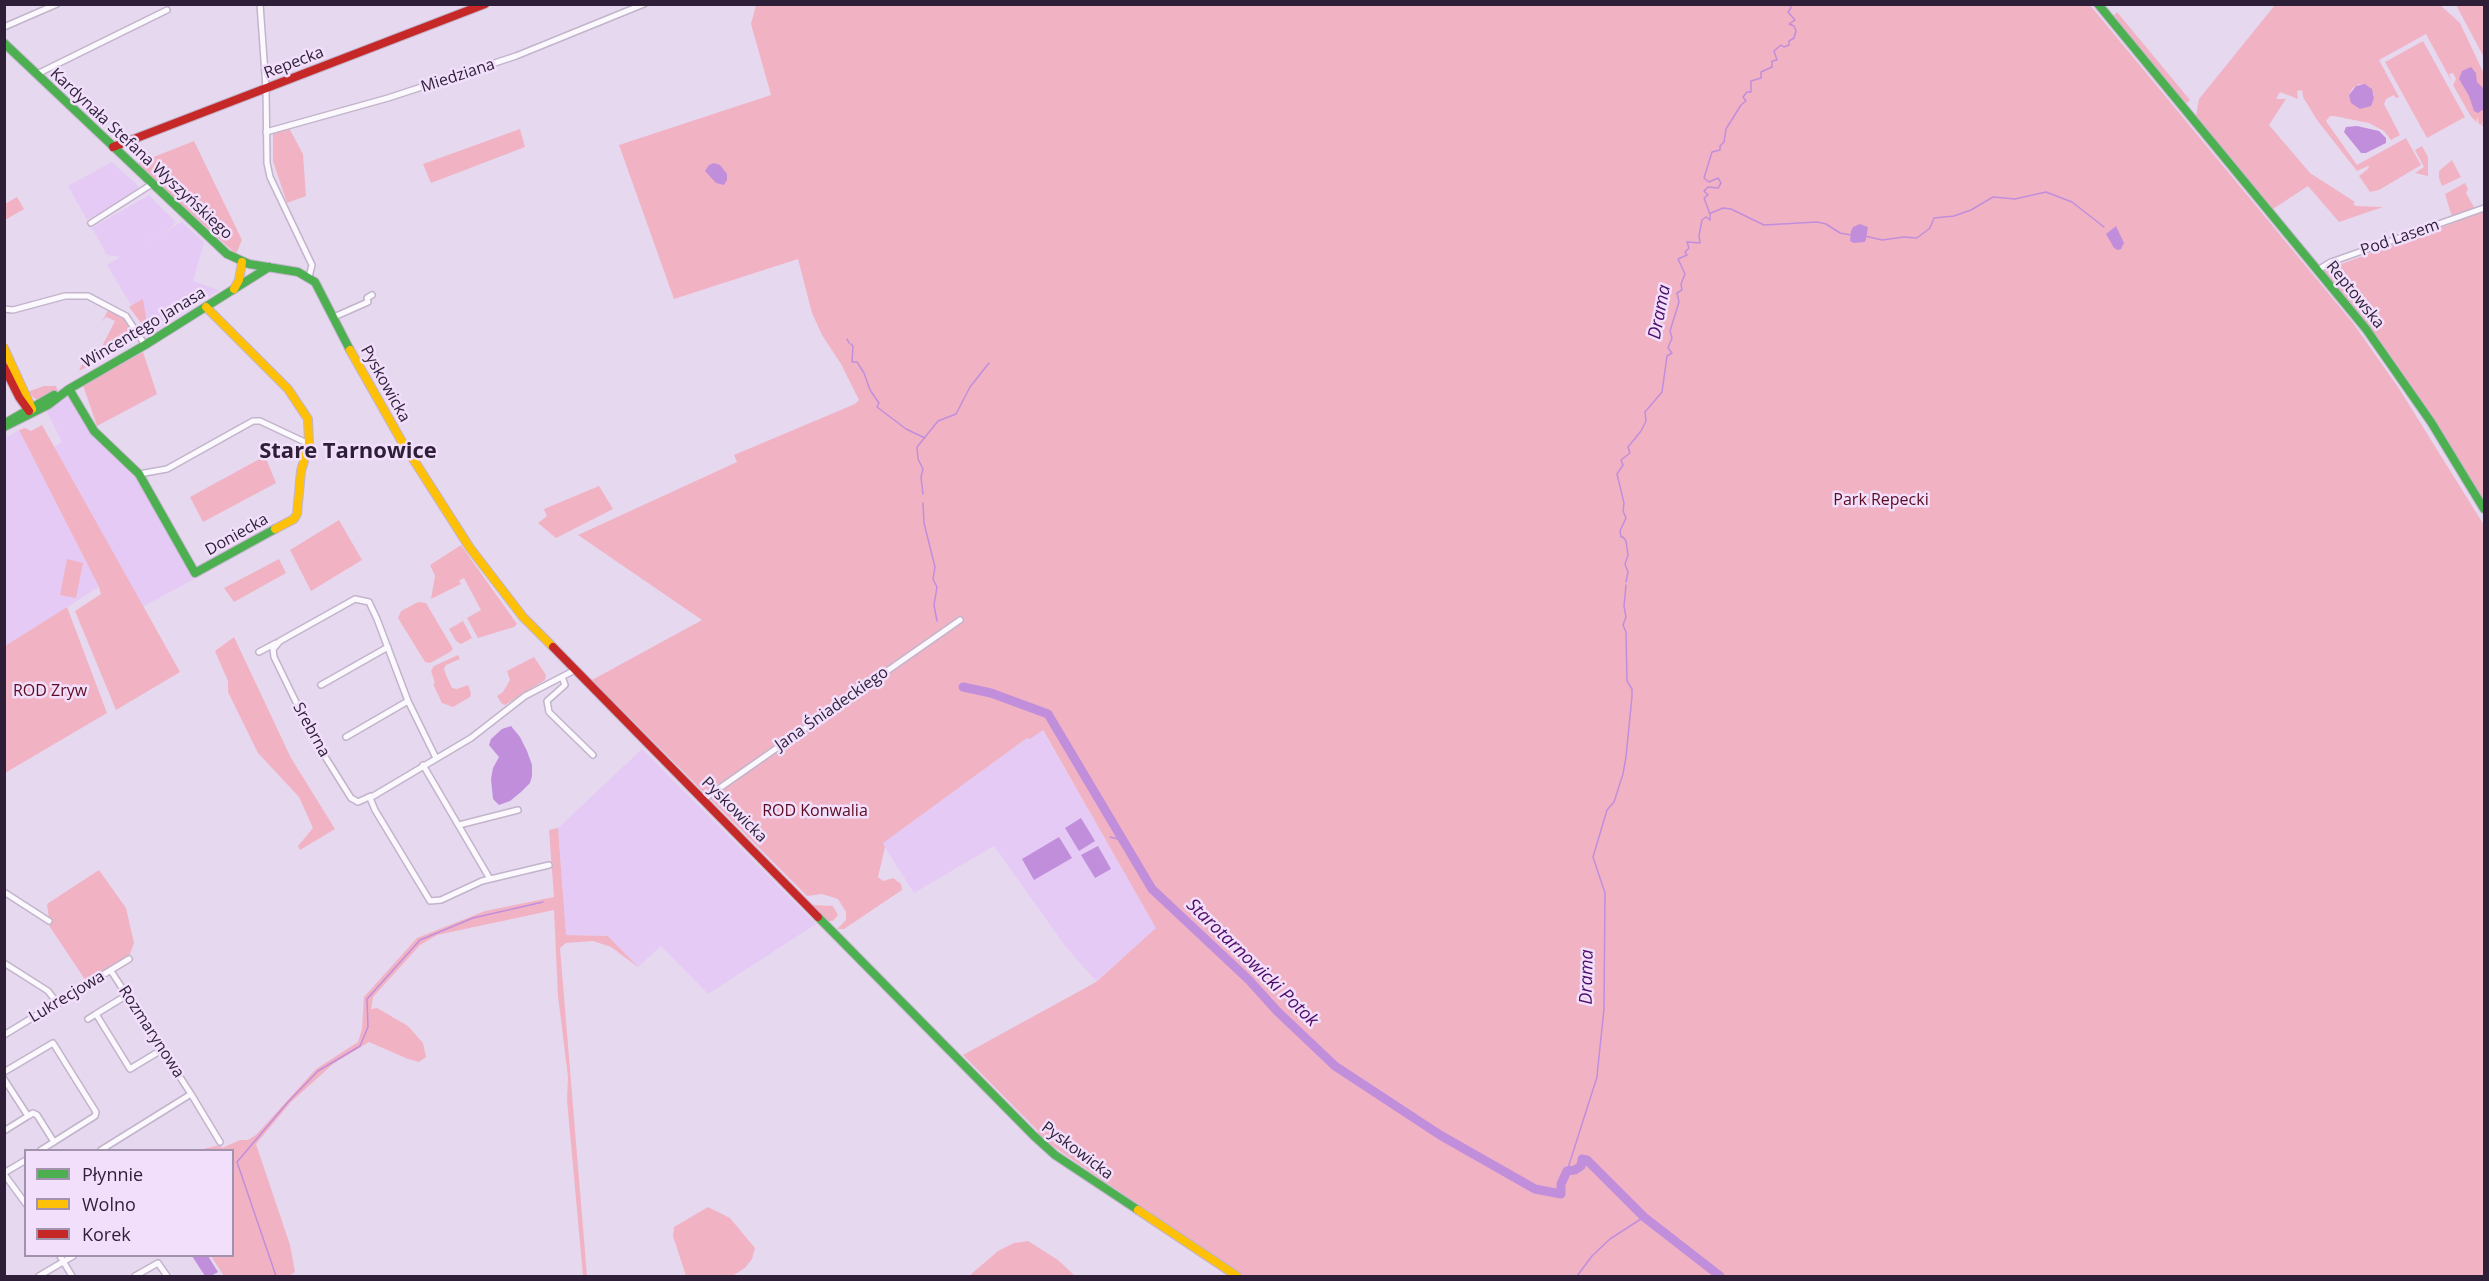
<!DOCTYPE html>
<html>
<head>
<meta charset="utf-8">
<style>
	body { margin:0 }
	#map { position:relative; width:2489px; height:1281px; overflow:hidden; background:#e6d8ef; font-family:"Open Sans",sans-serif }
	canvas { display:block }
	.frame { position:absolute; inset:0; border:6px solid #2e1e37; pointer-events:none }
	.legend { position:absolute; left:24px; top:1149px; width:210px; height:108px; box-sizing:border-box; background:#f1dffb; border:2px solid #a392ad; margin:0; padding:8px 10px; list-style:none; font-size:18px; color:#2e1e37 }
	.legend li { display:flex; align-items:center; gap:12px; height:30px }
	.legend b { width:30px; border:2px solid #a392ad }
</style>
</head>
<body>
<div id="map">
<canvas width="2489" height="1281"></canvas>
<div class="frame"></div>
<ul class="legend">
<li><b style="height:8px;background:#4caf50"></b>Płynnie</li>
<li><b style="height:8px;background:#ffc107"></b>Wolno</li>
<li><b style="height:8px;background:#c62828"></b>Korek</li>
</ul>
</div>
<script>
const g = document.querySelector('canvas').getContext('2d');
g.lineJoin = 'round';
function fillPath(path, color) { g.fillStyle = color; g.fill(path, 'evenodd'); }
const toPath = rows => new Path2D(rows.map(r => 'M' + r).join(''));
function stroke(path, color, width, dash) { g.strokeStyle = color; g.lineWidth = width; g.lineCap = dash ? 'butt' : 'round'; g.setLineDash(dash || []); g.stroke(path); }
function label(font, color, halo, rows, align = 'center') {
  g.font = font + ' "Open Sans",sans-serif'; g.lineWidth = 5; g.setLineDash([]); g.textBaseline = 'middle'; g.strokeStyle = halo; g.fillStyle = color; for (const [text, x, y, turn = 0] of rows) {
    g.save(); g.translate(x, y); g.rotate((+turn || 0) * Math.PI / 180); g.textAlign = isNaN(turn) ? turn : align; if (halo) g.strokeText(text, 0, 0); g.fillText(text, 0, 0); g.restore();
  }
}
const built = toPath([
	[112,162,137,185,140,191,87,220,68,186],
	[149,195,175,221,172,227,136,248,182,222,204,242,193,281,219,290,149,335,107,265,121,257,107,255,92,228],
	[71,393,90,426,134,468,198,577,142,607,54,447,62,442,46,410],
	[19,430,99,587,5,646,5,438],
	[1041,728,1157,928,1096,981,1065,946,994,846,914,893,882,843],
	[642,749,816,924,708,994,661,946,638,967,608,936,566,935,558,828]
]);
const green = toPath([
	[756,5,2090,5,2353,323,2398,387,2484,525,2484,1276,1243,1276,1035,1134,1039,1132,963,1055,1096,982,1156,928,1043,730,1030,739,1027,738,883,843,885,847,878,877,883,881,893,878,901,884,902,890,844,929,837,929,846,920,846,912,838,899,822,894,807,896,592,680,702,620,578,535,737,462,734,455,855,404,859,400,841,364,822,335,812,313,798,259,674,299,619,145,771,95,751,24],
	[2275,5,2440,5,2460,23,2484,74,2484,129,2482,125,2484,121,2481,125,2478,123,2478,117,2476,122,2470,115,2453,85,2456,79,2453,73,2449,74,2452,82,2426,34,2379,60,2399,97,2396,98,2394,95,2386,99,2384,104,2400,135,2391,140,2384,131,2369,123,2334,116,2330,116,2326,121,2357,165,2406,138,2421,165,2379,190,2370,192,2359,176,2369,168,2368,166,2357,171,2317,120,2303,97,2302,90,2297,91,2298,99,2280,92,2276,99,2286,99,2269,125,2310,173,2355,202,2353,204,2356,206,2383,207,2339,222,2308,186,2273,209,2196,116,2199,99],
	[2359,84,2370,87,2374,95,2374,98,2360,109,2349,95,2352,89],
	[2456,5,2484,5,2483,56,2480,50],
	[2117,12,2190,100,2188,102,2186,103,2172,89,2113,17],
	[2423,41,2465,117,2427,138,2385,62],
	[289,128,303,154,306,196,287,203,273,161,273,133],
	[520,129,525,147,431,183,423,164],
	[194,141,242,240,236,254,136,164],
	[2422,146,2428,157,2428,176,2415,173,2424,167,2415,150],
	[2452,160,2461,177,2442,186,2439,178,2439,171],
	[2465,183,2468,189,2466,193,2475,209,2452,217,2445,194],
	[17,197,24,209,5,220,5,204],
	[2484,209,2484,507,2442,432,2379,339,2322,271,2464,219],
	[143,299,147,324,145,328,129,307],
	[108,310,124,319,137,339,79,371,89,348,87,354,96,358,115,321,106,317,102,322],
	[143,352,157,394,97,426,83,385],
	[44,386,56,386,58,391,37,400,27,392],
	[42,425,180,672,116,710,75,611,101,594,99,587,19,430,25,428,31,431],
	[265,456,276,483,203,522,190,497],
	[599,486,613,509,556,538,538,523,547,516,544,509],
	[339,520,362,560,311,591,290,550],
	[461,545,517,624,514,627,478,638,467,618,481,610,464,578,459,581,461,584,431,599,435,576,430,565],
	[67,559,83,563,76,598,60,595],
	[279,559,286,573,234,602,224,588],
	[418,602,426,603,453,649,450,652,430,663,425,662,398,618,401,611],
	[67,607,107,713,5,773,5,646],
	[463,621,472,638,461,644,456,641,449,629],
	[234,637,291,758,335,829,300,850,298,846,313,828,299,797,258,753,228,692,228,681,215,651],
	[458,655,460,659,446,665,444,669,446,675,452,688,457,689,468,685,471,693,470,697,453,707,442,703,433,684,435,683,431,671,434,666],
	[534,657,546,675,545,680,505,705,502,704,497,696,503,692,510,680,507,671],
	[558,828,566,935,608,936,638,967,611,947,593,941,566,943,560,948,587,1276,583,1276,567,1100,568,1077,558,996,554,910,437,935,420,945,373,997,371,1009,377,1008,408,1026,423,1043,426,1057,419,1062,408,1059,369,1042,333,1064,291,1102,256,1144,290,1245,295,1272,289,1276,224,1276,211,1256,232,1256,232,1150,199,1150,220,1145,222,1148,240,1140,248,1140,256,1135,316,1069,358,1042,362,1029,364,997,417,938,485,911,554,897,549,830],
	[99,870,126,908,134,943,130,954,89,982,86,981,50,927,47,904],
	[813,905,833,906,838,915,833,921,828,921],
	[708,1207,730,1218,755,1248,752,1259,745,1268,732,1276,686,1276,673,1236,674,1227],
	[1028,1241,1058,1260,1075,1276,969,1276,998,1251,1014,1243]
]);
const water = toPath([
	[2471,67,2476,73,2477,82,2484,89,2484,109,2478,113,2474,111,2469,96,2459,79,2462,71],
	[2365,84,2372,89,2374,98,2371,106,2360,109,2351,103,2349,95,2356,86],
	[2357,126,2379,131,2386,138,2386,143,2366,153,2361,153,2344,132,2346,127],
	[714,163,720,165,727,174,727,180,724,185,716,183,705,171,709,165],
	[1860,224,1868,227,1866,239,1865,242,1854,243,1850,241,1851,231,1853,227],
	[2116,226,2124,243,2121,249,2118,250,2114,248,2106,234],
	[511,726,520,737,527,751,532,765,532,776,530,783,521,792,510,801,499,805,493,799,491,779,493,768,499,757,489,745,491,739,502,729],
	[1081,818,1095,841,1079,851,1065,828],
	[1059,837,1072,858,1034,880,1022,859],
	[1098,846,1111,869,1095,878,1081,855],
	[192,1256,208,1256,218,1272,211,1276,205,1276]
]);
const stream = toPath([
	[1711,213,1723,208,1731,209,1764,225,1817,222,1826,224,1840,233,1851,235],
	[1865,236,1882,240,1904,237,1917,238,1930,228,1934,218,1954,216,1971,210,1993,197,2015,199,2046,192,2072,202,2104,227],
	[847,339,849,343],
	[851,344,853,346,852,362,857,362,864,373,870,390,879,403,877,407,906,429,925,438],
	[923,494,921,477,923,469,918,459,917,447,938,421,956,414,970,387,989,363],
	[923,503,924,523,935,567,933,579,937,587,934,605,937,621],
	[1626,582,1628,572,1625,564,1628,555,1626,541,1623,537,1621,537,1620,531,1626,518,1623,511,1624,503,1617,474,1623,465,1621,460,1630,453,1628,447,1641,431,1646,421,1645,412,1662,392,1667,356,1672,353,1668,348,1672,338,1670,331,1679,302,1677,293,1682,290,1681,284,1685,274,1678,259,1687,255,1685,252,1689,248,1687,242,1700,243,1699,236,1702,220,1706,217,1710,220,1710,214,1704,198,1708,195,1704,191,1708,187,1718,188,1721,183,1718,178,1709,182,1704,178,1712,152,1720,150,1720,146,1724,142,1726,129,1741,105,1746,101,1743,97,1747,92,1751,92,1751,81,1761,78,1761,72,1772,67,1772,61,1777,60,1774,51,1781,45,1784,47,1789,45,1789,41,1794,38,1796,31,1794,26,1789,24,1795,20,1788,12,1791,8,1790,4],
	[1110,837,1122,840],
	[1567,1171,1597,1077,1598,1066,1604,1009,1605,893,1593,857,1607,810,1614,802,1623,774,1626,757,1632,696,1632,689,1627,681,1626,632,1623,625,1626,617,1624,606,1626,585],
	[276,1276,237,1162,288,1102,318,1071,360,1046,368,1027,367,999,420,940,473,918,543,902],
	[1577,1276,1592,1256,1610,1239,1644,1217]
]);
const river = toPath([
	[963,687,991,693,1048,714,1152,889,1249,980,1277,1011,1335,1066,1440,1135,1535,1189,1561,1194,1561,1184,1567,1171,1575,1170,1581,1166,1582,1159,1587,1160,1644,1217,1720,1276]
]);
const street = toPath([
	[260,4,266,88,267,163,270,177,312,265,309,277],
	[4,27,57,4],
	[37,74,167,10],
	[266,132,388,98,516,56,644,4],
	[91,223,152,184],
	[2318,270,2331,262,2484,208],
	[4,309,13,310,65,296,88,296,126,316,145,345],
	[334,317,368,302,367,298,372,295],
	[139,474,167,469,253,421,260,421,309,444],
	[259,652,276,643],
	[562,677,565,685,547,701,549,712,593,755],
	[321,685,388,647],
	[346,737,408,701],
	[423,765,490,879],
	[371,796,358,802,351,798,314,739,274,657,273,649,280,641,355,599,369,602,377,619,408,701,436,758],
	[704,799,960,620],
	[459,825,518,810],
	[549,865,482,881,441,900,430,901,375,810,370,798,471,738,525,696,575,670],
	[4,892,49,921],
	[4,963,48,991,58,1004],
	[111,971,191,1094,220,1142],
	[127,995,96,1014,130,1069,163,1049],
	[88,1019,96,1014],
	[4,1035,129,959],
	[4,1072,53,1043,96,1112,95,1116,41,1150],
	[4,1079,28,1116,33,1113,37,1115,54,1142],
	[4,1131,28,1116],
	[101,1150,191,1094],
	[4,1173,26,1160],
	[4,1174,26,1204],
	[60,1256,72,1276],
	[39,1276,73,1256],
	[135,1276,158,1263,167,1276]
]);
const fast = toPath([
	[2098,4,2366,329,2431,422,2484,509],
	[4,43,227,254,249,264,298,272,315,282,350,350],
	[69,389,94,431,139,474,195,573,275,529],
	[7,422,54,395],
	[4,427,48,405,69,389,145,345,269,267],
	[818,917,1034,1136,1055,1155,1138,1210]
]);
const slow = toPath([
	[234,289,239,280,242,262],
	[206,307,288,389,308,419,309,444,301,471,297,514,294,519,275,529],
	[4,348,32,409],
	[350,350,401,440,470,548,523,617,553,647],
	[1138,1210,1237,1276]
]);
const jam = toPath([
	[113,147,485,4],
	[4,367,19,397,29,411],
	[553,647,818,917]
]);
const streetNames = [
	["Repecka",294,63,-21],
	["Miedziana",458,76,-18],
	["Kardynała Stefana Wyszyńskiego",141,154,43],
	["Pod Lasem",2400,238,-19],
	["Reptowska",2355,295,51],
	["Wincentego Janasa",144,328,-31],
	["Pyskowicka",385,384,61],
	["Doniecka",237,535,-29],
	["Jana Śniadeckiego",832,709,-35],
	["Srebrna",311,730,61],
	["Pyskowicka",734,810,45],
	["Lukrecjowa",67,997,-31],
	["Rozmarynowa",151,1032,57],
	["Pyskowicka",1077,1151,37]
];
const parkNames = [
	["Park Repecki",1881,500],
	["ROD Zryw",50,691],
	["ROD Konwalia",815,811]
];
const waterNames = [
	["Drama",1660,312,-79],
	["Starotarnowicki Potok",1252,963,44],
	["Drama",1587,977,-89]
];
const districtNames = [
	["Stare Tarnowice",348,452]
];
fillPath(built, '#e5caf5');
fillPath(green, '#f1b3c4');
fillPath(water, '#c18edc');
stroke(stream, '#c18edc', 1.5);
stroke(river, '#c18edc', 9);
stroke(street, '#c2b4cb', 8);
stroke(fast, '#c2b4cb', 10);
stroke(slow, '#c2b4cb', 10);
stroke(jam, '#c2b4cb', 10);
stroke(street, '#fbf9fd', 5);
stroke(fast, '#4caf50', 8);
stroke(slow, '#ffc107', 8);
stroke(jam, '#c62828', 8);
label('16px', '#2e1e37', '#f1dffb', streetNames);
label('16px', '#5d0b20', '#f1dffb', parkNames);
label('italic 18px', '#4f0d6b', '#f1dffb', waterNames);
label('bold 22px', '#2e1e37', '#f1dffb', districtNames);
</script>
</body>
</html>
